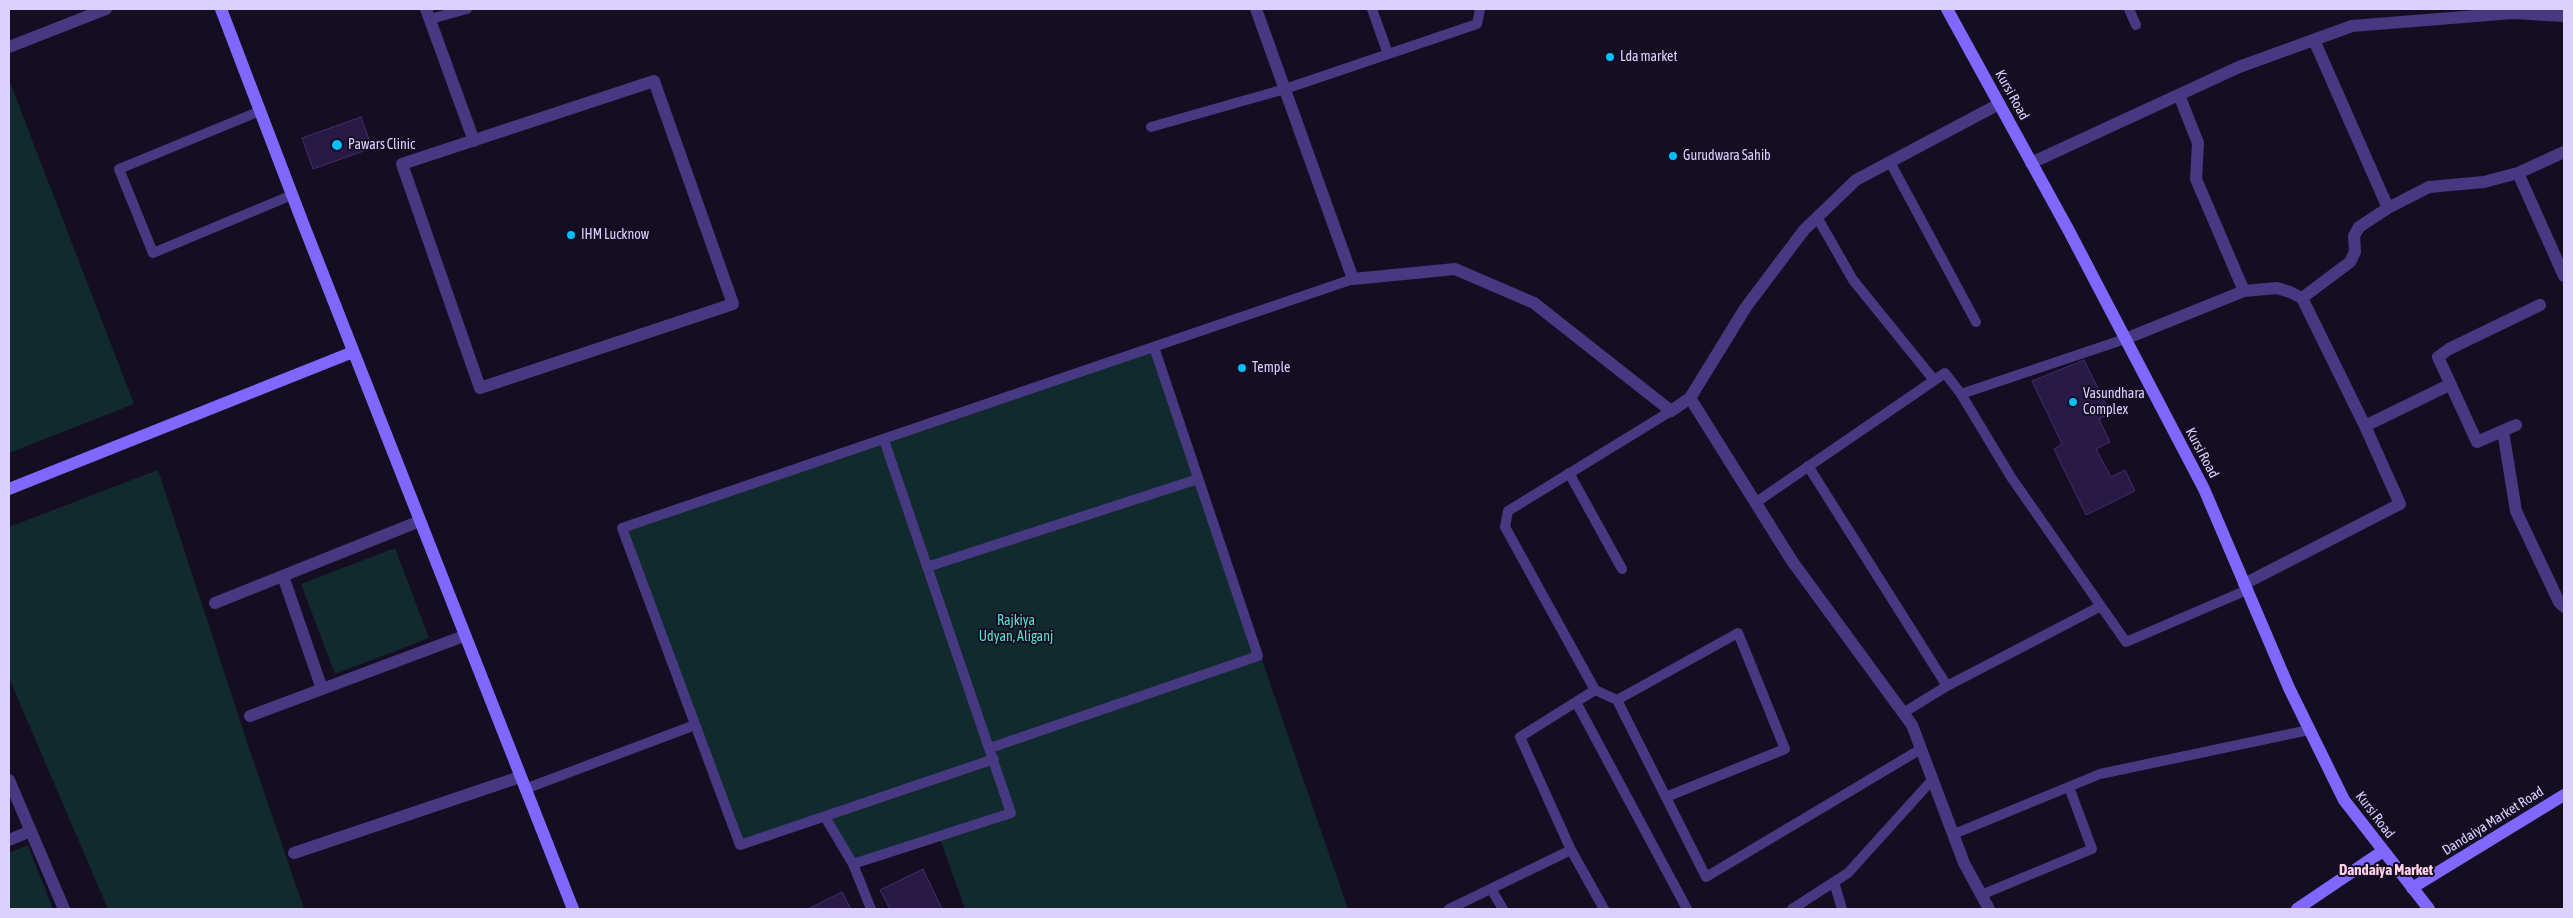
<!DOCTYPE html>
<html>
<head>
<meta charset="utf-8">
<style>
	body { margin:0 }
	#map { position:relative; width:2573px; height:918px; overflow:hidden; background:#150e23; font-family:"Asap Condensed",sans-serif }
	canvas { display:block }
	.frame { position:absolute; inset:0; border:10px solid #dcd0ff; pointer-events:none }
</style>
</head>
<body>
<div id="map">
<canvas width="2573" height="918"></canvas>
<div class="frame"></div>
</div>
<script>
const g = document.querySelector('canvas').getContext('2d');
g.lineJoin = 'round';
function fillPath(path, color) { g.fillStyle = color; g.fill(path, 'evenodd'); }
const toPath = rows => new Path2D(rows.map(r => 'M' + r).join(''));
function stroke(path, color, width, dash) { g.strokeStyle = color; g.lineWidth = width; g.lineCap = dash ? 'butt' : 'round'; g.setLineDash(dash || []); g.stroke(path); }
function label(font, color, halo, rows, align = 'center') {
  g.font = font + ' "Asap Condensed",sans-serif'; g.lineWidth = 4; g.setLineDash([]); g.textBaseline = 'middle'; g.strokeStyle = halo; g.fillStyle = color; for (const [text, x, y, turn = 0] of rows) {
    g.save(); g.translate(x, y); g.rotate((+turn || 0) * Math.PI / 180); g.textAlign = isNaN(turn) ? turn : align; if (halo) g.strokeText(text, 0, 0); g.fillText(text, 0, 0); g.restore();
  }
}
const green = toPath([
	[9,80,134,404,9,453],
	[1154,347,1348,909,965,909,939,836,853,864,825,817,740,845,622,528],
	[158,470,248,745,304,909,108,909,9,678,9,527],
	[395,548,429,638,335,674,301,584],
	[28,845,53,909,9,909,9,853]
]);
const building = toPath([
	[361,117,372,148,313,169,302,138,361,117],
	[2084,360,2110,413,2099,419,2110,442,2096,449,2111,477,2125,470,2135,491,2086,515,2054,449,2062,444,2032,381,2084,360],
	[923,869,942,909,890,909,880,890,923,869],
	[842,892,851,909,808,909,842,892]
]);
const lane = toPath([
	[1372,9,1388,54],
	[2129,9,2136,25],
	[430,19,467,9],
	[260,111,119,169,153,253,292,195],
	[1151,127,1285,89,1477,24,1480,9],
	[1890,162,1976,322],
	[1817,217,1853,280,1934,380],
	[1961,394,2125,339],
	[1808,466,1947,686],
	[1569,473,1622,569],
	[1755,503,1945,373,1961,394,2011,477,2126,642,2247,590],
	[927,567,1198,479],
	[1595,690,1520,737,1571,850,1604,909],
	[1617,700,1706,877,1921,749],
	[1576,702,1687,909],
	[1903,713,1947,686,2101,606],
	[990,748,1258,656,1154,347],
	[994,759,740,845,622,528,1353,279],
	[525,789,695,725],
	[1666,797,1785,749,1738,633,1617,700,1595,690,1505,527,1508,511,1671,411],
	[825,817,853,864,871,909],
	[1954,834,2100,774,2309,730],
	[853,864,1011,813,884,440],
	[1834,882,1842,909],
	[1491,889,1503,909],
	[1981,895,2092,849,2069,787],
	[1449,909,1571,850],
	[1792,909,1848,873,1933,779]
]);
const street = toPath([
	[426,9,474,141],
	[1256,9,1353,279,1455,269,1534,303,1671,411,1690,398,1746,307,1804,230,1856,180,1999,104],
	[2314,40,2388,208],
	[9,47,106,9],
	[654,81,733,304,480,388,402,164,654,81],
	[2179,95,2198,143,2196,179,2244,291],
	[2031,163,2239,67,2352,26,2513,13,2564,16],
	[2518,173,2564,276],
	[2302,298,2350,262,2355,252,2354,236,2359,227,2388,208,2429,187,2484,182,2518,173,2564,152],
	[2125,339,2244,291,2277,288,2290,292,2302,298,2365,426,2400,504,2244,584],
	[1690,398,1792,561,1912,725,1964,863,1989,909],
	[2516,425,2477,442,2438,357,2449,349,2540,305],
	[2365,426,2449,385],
	[2503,431,2516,511,2559,602,2564,607],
	[283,576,322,689],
	[215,603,420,521],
	[250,716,464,636],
	[9,780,64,909],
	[9,840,31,831],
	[294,853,520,777]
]);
const secondary = toPath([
	[221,9,304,226,573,909],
	[1947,9,2069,231,2204,489,2289,688,2344,800,2429,909],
	[9,489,353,352],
	[2412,888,2564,795],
	[2297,909,2383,851]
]);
const markers = [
	[1610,57,5,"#00c0fb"],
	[337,145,6,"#00c0fb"],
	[1673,156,5,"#00c0fb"],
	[571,235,5,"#00c0fb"],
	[1242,368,5,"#00c0fb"],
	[2073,402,5,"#00c0fb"]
];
const poiNames = [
	["Lda market",1620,57],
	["Pawars Clinic",348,145],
	["Gurudwara Sahib",1683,156],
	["IHM Lucknow",581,235],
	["Temple",1252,368],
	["Vasundhara",2083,394],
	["Complex",2083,410]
];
const streetNames = [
	["Kursi Road",2012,95,61],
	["Kursi Road",2202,453,62],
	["Kursi Road",2375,815,53],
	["Dandaiya Market Road",2493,821,-32]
];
const parkNames = [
	["Rajkiya",1016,621],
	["Udyan, Aliganj",1016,637]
];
const neighbourhoodNames = [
	["Dandaiya Market",2386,870]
];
fillPath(green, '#112a2d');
fillPath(building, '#281a44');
stroke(building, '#432c70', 1);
stroke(lane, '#463982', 10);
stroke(street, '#463982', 12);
stroke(secondary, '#8068ff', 12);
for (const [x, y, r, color] of markers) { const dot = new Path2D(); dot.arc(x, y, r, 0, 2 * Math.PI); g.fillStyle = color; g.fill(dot); stroke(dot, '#150e23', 2); }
label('14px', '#dcd0ff', '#150e23', poiNames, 'left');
label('14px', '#dcd0ff', '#150e23', streetNames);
label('14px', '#5cdfd0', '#150e23', parkNames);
label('bold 15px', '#ffd2e9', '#150e23', neighbourhoodNames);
</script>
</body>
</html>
